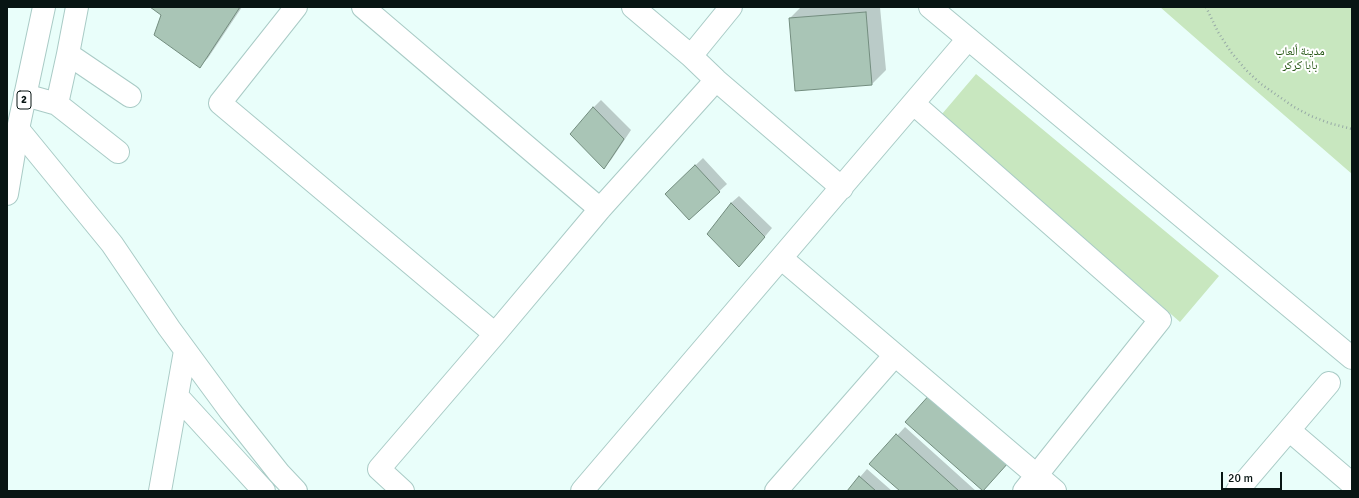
<!DOCTYPE html>
<html>
<head>
<meta charset="utf-8">
<style>
	body { margin:0 }
	#map { position:relative; width:1359px; height:498px; overflow:hidden; background:#e9fefa; font-family:Signika,sans-serif }
	canvas { display:block }
	.frame { position:absolute; inset:0; border:8px solid #081513; pointer-events:none }
	.scale { position:absolute; left:1221px; top:472px; width:61px; height:18px; box-sizing:border-box; border:2px solid #081513; border-top:0; padding-left:5px; font-size:12px; line-height:14px; white-space:nowrap; color:#081513; -webkit-text-stroke:3px #fff; paint-order:stroke }
</style>
</head>
<body>
<div id="map">
<canvas width="1359" height="498"></canvas>
<div class="frame"></div>
<div class="scale">20 m</div>
</div>
<script>
const g = document.querySelector('canvas').getContext('2d');
g.lineJoin = 'round';
function fillPath(path, color) { g.fillStyle = color; g.fill(path, 'evenodd'); }
const toPath = rows => new Path2D(rows.map(r => 'M' + r).join(''));
function stroke(path, color, width, dash) { g.strokeStyle = color; g.lineWidth = width; g.lineCap = dash ? 'butt' : 'round'; g.setLineDash(dash || []); g.stroke(path); }
function label(font, color, halo, rows, align = 'center') {
  g.font = font + ' Signika,"Noto Naskh Arabic",sans-serif'; g.lineWidth = 4; g.setLineDash([]); g.textBaseline = 'middle'; g.strokeStyle = halo; g.fillStyle = color; for (const [text, x, y, turn = 0] of rows) {
    g.save(); g.translate(x, y); g.rotate((+turn || 0) * Math.PI / 180); g.textAlign = isNaN(turn) ? turn : align; if (halo) g.strokeText(text, 0, 0); g.fillText(text, 0, 0); g.restore();
  }
}
const green = toPath([
	[1160,7,1352,7,1352,174,1216,56],
	[976,74,1219,276,1180,322,942,114]
]);
const shadow = toPath([
	[152,7,242,7,208,58,200,66,162,15],
	[801,7,880,7,886,70,872,84,790,18],
	[601,100,631,130,611,160,604,167,593,108],
	[703,158,727,184,689,219,666,194],
	[739,196,772,228,747,258,708,234,731,203],
	[905,427,976,491,901,491,871,464],
	[867,469,892,491,848,491]
]);
const building = toPath([
	[150,7,240,7,200,68,154,35,161,15,150,7],
	[866,12,872,85,795,91,789,18,866,12],
	[593,107,624,139,604,169,570,134,593,107],
	[695,165,720,192,689,220,665,194,695,165],
	[731,203,765,237,739,267,707,234,731,203],
	[932,392,1009,462,983,491,905,422,932,392],
	[896,434,959,491,900,491,869,464,896,434],
	[859,476,876,491,847,491,859,476]
]);
const path = toPath([
	[1206,7,1218,32,1231,52,1246,70,1261,84,1294,107,1311,116,1329,123,1352,129]
]);
const minor = toPath([
	[77,7,68,54,130,96],
	[296,7,220,103,495,334],
	[363,7,600,209],
	[633,7,691,56,716,80,842,188],
	[68,54,57,104,118,152],
	[691,56,731,7],
	[25,95,57,104],
	[914,104,1160,320,1024,491],
	[18,129,112,244,169,328,230,411,279,473,296,491],
	[781,258,1055,491],
	[177,396,264,491],
	[1289,430,1352,484],
	[160,491,185,351],
	[403,491,379,469,495,334,600,209,716,80],
	[582,491,968,39],
	[776,491,895,355],
	[1237,491,1329,383]
]);
const major = toPath([
	[930,7,1352,358]
]);
const highway = toPath([
	[7,194,18,129,44,7]
]);
const shields = [
	[24,100,14]
];
const shieldNames = [
	["2",24,100]
];
const parkNames = [
	["مدينة ألعاب",1300,52],
	["بابا كركر",1300,66]
];
fillPath(green, '#c8e7bf');
fillPath(shadow, '#0003');
fillPath(building, '#a9c5b6');
stroke(building, '#738d7f', 1);
stroke(minor, '#a9cbc6', 24);
stroke(major, '#a9cbc6', 24);
stroke(highway, '#a9cbc6', 24);
stroke(path, '#97a9a6', 2.5, [1, 3]);
stroke(minor, '#fff', 22);
stroke(major, '#fff', 22);
stroke(highway, '#fff', 22);
for (const [x, y, w] of shields) { const box = new Path2D(); box.roundRect(x - w / 2, y - 9, w, 18, 3); g.fillStyle = '#fff'; g.fill(box); stroke(box, '#081513', 1); }
label('bold 11px', '#081513', null, shieldNames);
label('12px', '#235512', '#fff', parkNames);
</script>
</body>
</html>
